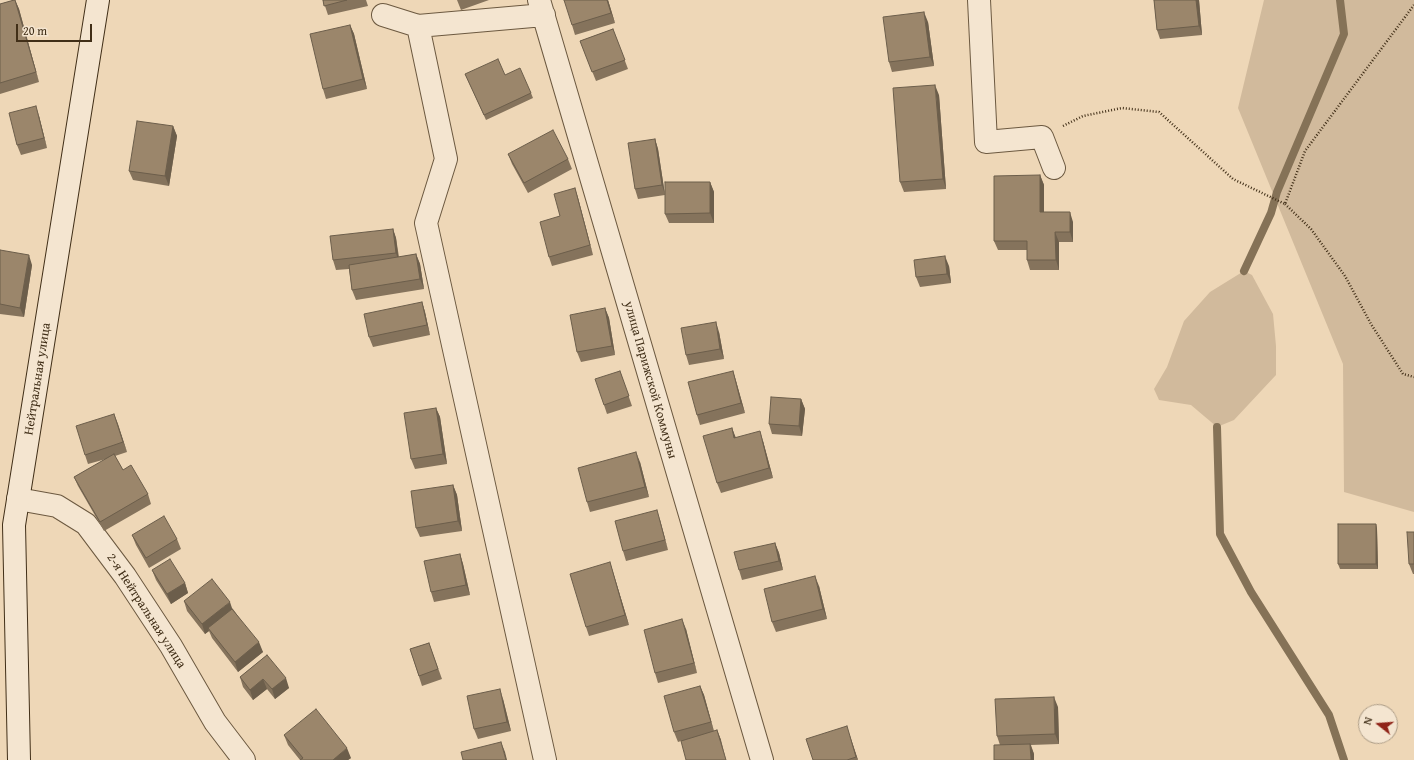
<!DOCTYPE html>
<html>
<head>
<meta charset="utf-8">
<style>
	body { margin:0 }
	#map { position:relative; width:1414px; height:760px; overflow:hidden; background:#eed7b7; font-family:"Gentium Book Plus",serif }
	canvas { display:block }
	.north { position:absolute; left:1358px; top:704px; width:40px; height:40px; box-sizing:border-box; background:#f4e5d0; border:1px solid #ac9c86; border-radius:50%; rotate:287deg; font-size:11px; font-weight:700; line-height:16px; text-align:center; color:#412f18 }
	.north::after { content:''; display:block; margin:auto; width:14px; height:18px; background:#8f2418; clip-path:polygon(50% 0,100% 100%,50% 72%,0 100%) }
	.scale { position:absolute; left:16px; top:24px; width:76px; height:18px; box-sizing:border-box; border:2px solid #412f18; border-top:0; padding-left:5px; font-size:12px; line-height:14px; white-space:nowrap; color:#412f18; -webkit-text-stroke:3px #f4e5d0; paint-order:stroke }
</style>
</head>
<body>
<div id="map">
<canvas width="1414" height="760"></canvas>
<div class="north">N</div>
<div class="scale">20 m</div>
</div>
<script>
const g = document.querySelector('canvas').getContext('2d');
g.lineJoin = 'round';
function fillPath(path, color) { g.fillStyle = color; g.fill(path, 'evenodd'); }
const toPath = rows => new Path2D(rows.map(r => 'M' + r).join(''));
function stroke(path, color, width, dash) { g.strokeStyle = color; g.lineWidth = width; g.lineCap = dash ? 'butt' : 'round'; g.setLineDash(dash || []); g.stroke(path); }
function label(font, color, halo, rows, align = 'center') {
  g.font = font + ' "Gentium Book Plus",serif'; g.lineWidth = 4; g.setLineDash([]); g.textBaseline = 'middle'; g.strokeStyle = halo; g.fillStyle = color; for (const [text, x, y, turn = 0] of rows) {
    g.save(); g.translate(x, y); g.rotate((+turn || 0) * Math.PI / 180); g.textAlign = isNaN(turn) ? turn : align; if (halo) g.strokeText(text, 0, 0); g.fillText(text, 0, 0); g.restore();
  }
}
const green = toPath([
	[1264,0,1414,0,1414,512,1344,492,1343,364,1238,108],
	[1244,271,1252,275,1273,314,1276,346,1276,375,1234,420,1217,427,1191,405,1159,400,1154,389,1167,367,1184,321,1210,292]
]);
const stream = toPath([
	[1244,271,1271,213,1277,192,1344,34,1340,0],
	[1217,427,1220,534,1251,592,1329,715,1344,760]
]);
const path = toPath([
	[1063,126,1083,116,1122,108,1159,112,1233,179,1285,204,1305,151,1414,5],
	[1285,204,1311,229,1345,276,1371,324,1403,374,1414,377]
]);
const street = toPath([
	[539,0,762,760],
	[979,0,986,142,1042,137,1054,168],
	[383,15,418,26,446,159,426,223,545,760],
	[418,26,544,15],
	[18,499,57,506,86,524,125,576,171,646,215,722,244,760]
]);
const secondary = toPath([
	[19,760,14,525,98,0]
]);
const wall = toPath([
	[15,0,19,9,39,82,0,94,0,4],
	[323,0,366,0,368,6,328,15],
	[457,0,489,0,461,10],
	[608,0,615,23,575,35,572,25],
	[1154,0,1199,0,1202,35,1160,39,1157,30],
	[928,22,934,66,892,72,889,62],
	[350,25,354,34,367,89,326,99,323,89],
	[613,29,628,69,596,81,580,41],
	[465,74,505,75,531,93,533,98,486,120],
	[939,95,946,189,904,192,900,182],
	[39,116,47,148,21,155,17,145],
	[173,126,177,136,169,186,133,180,129,171],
	[655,139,658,149,665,195,710,182,714,192,714,223,669,223,665,214,665,195,638,199,635,189],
	[508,154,568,159,572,169,528,193,512,164],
	[1040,175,1044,185,1044,212,1073,222,1073,242,1059,242,1059,270,1030,270,1027,260,1027,250,998,250,994,241],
	[575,188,578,198,593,255,552,266,549,257,560,216],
	[393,229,396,238,399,257,416,254,420,264,424,289,356,300,352,290,349,269,336,270,333,260],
	[0,250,32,265,24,317,0,314],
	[949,266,951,283,920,287,916,277],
	[422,302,425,312,430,335,373,347,369,337],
	[605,308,609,318,615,355,581,362,577,352],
	[719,332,724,359,689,365,686,355],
	[620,371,632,406,607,414,604,405],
	[733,371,736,381,745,413,700,425,697,415],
	[801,399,805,409,802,436,772,434,769,424],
	[436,408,440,417,447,464,415,469,411,459],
	[114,414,127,452,115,456,123,470,148,494,151,504,104,531,78,486,74,477,106,459,88,464,85,455],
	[732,428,735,437,763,441,773,478,721,493,717,483],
	[640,462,649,497,590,512,587,502],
	[453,485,457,495,462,531,420,537,416,528],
	[660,520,668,550,626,561,623,551],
	[1376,524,1377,529,1378,569,1340,569,1338,564],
	[1414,532,1414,574,1413,574,1409,564],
	[132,535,177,539,181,549,149,568,136,545],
	[775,543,779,553,783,570,742,580,739,570],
	[460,554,463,564,470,595,434,602,431,592],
	[610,562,613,572,629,625,589,636,586,627],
	[152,570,185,583,188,593,171,604,156,580],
	[819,586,827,619,776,632,772,622],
	[184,601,233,609,263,652,238,672,212,638,209,631,205,634,187,611],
	[686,629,697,673,658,683,655,673],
	[429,643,442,679,422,686,410,649],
	[267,655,289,688,275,699,267,689,253,700,243,687,240,677],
	[700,686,704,695,714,731,717,730,721,740,681,741,678,742,674,732],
	[503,699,511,731,478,739,474,729],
	[1058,707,1059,744,1031,745,1034,754,1000,745,997,736],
	[284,735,351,758,348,760,300,760,288,745],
	[850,736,858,760,813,760]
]);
const shadedWall = toPath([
	[15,0,19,9,39,82,36,72],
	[607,0,608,0,615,23,611,13],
	[1196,0,1199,0,1202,35,1199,26],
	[924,12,928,22,934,66,930,57],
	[350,25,354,34,367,89,363,79],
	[935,85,939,95,946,189,943,179],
	[36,106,39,116,47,148,44,138],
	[173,126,177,136,169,186,165,176],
	[655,139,658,149,665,195,662,185],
	[1040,175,1044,185,1044,222,1040,212],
	[710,182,714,192,714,223,710,213],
	[575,188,578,198,593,255,590,245],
	[1070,212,1073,222,1073,242,1070,232],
	[393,229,396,238,399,263,396,253],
	[1055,232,1059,242,1059,270,1056,260],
	[416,254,420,264,424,289,420,279],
	[29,255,32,265,24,317,20,308],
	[945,256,949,266,951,283,947,274],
	[422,302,425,312,430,335,427,325],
	[605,308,609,318,615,355,612,346],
	[716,322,719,332,724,359,720,349],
	[733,371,736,381,745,413,741,403],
	[801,399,805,409,802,436,799,426],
	[436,408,440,417,447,464,443,454],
	[114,414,118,424,127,452,123,442],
	[732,428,736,438,734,438],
	[760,431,763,441,773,478,769,468],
	[636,452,640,462,649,497,645,487],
	[453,485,457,495,462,531,458,521],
	[657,510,660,520,668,550,665,540],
	[1376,524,1377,529,1378,569,1376,564],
	[775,543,779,553,783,570,779,561],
	[460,554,463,564,470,595,466,585],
	[610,562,613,572,629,625,625,615],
	[815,576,819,586,827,619,823,609],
	[185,583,188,593,171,604,167,594],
	[230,602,233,611,208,628,209,631,205,634,202,624],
	[682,619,686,629,697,673,694,663],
	[259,642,263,652,238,672,235,662],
	[286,678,289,688,275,699,272,689],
	[263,679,267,689,253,700,250,690],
	[700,686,704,695,714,732,711,722],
	[500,689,503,699,511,731,507,722],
	[1054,697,1058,707,1059,744,1055,734],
	[847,726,850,736,858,760,856,757],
	[717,730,721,740,726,760],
	[501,742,505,752,507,760,506,760],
	[1030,744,1034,754,1034,760,1031,760],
	[347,748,351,758,348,760,333,760]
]);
const building = toPath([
	[14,0,15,0,36,72,0,83,0,4,14,0],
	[323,0,347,0,324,6,323,0],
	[564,0,607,0,611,13,572,25,564,0],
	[1154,0,1196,0,1199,26,1157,30,1154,0],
	[924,12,930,57,889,62,883,17,924,12],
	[350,25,363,79,323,89,310,34,350,25],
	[613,29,625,60,592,72,580,41,613,29],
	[498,59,505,75,520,68,531,93,484,115,465,74,498,59],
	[935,85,943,179,900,182,893,88,935,85],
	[36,106,44,138,17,145,9,113,36,106],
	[137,121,173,126,165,176,129,171,137,121],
	[553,130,568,159,524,183,508,154,553,130],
	[655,139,662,185,635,189,628,143,655,139],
	[1040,175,1040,212,1070,212,1070,232,1055,232,1056,260,1027,260,1027,241,994,241,994,176,1040,175],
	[665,182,710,182,710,213,665,214,665,182],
	[575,188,590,245,549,257,540,222,560,216,554,194,575,188],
	[393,229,396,253,333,260,330,236,393,229],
	[0,250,29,255,20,308,0,304,0,250],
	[416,254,420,279,352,290,349,265,416,254],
	[945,256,947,274,916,277,914,260,945,256],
	[422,302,427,325,369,337,364,314,422,302],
	[605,308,612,346,577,352,570,315,605,308],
	[716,322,720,349,686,355,681,328,716,322],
	[620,371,629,396,604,405,595,379,620,371],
	[733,371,741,403,697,415,688,382,733,371],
	[771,397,801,399,799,426,769,424,771,397],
	[436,408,443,454,411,459,404,413,436,408],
	[114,414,123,442,85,455,76,426,114,414],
	[732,428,734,438,760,431,769,468,717,483,703,436,732,428],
	[636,452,645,487,587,502,578,468,636,452],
	[114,454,123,470,131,465,148,494,100,522,74,477,114,454],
	[453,485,458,521,416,528,411,491,453,485],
	[657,510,665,540,623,551,615,521,657,510],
	[164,516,177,539,146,558,132,535,164,516],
	[1338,524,1376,524,1376,564,1338,564,1338,524],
	[1407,532,1414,532,1414,564,1409,564,1407,532],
	[775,543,779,561,739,570,734,552,775,543],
	[460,554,466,585,431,592,424,561,460,554],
	[170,559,185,583,167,594,152,570,170,559],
	[610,562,625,615,586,627,570,574,610,562],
	[815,576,823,609,772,622,764,589,815,576],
	[212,579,230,602,202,624,184,601,212,579],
	[232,609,259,642,235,662,208,628,232,609],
	[682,619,694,663,655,673,644,630,682,619],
	[429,643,438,669,419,676,410,649,429,643],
	[267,655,286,678,272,689,263,679,250,690,240,677,267,655],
	[700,686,711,722,674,732,664,696,700,686],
	[500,689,507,722,474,729,467,696,500,689],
	[1054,697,1055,734,997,736,995,699,1054,697],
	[316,709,347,748,333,760,300,760,303,758,284,735,316,709],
	[847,726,856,757,847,760,813,760,806,739,847,726],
	[717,730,726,760,686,760,681,741,717,730],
	[501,742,506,760,463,760,461,752,501,742],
	[1030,744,1031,760,994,760,994,745,1030,744]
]);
const streetNames = [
	["Нейтральная улица",38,379,-81],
	["улица Парижской Коммуны",650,380,74],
	["2-я Нейтральная улица",146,611,57]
];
fillPath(green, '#d1ba9c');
stroke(stream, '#857257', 8);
stroke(street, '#6c5940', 24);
stroke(secondary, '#412f18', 24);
stroke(path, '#412f18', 2.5, [1, 2]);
stroke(street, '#f4e5d0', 22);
stroke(secondary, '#f4e5d0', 22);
fillPath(wall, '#85735c');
fillPath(shadedWall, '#6c5e4b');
fillPath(building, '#9b866b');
stroke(building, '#6c5e4b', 1);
label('13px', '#412f18', '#f4e5d0', streetNames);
</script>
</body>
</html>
